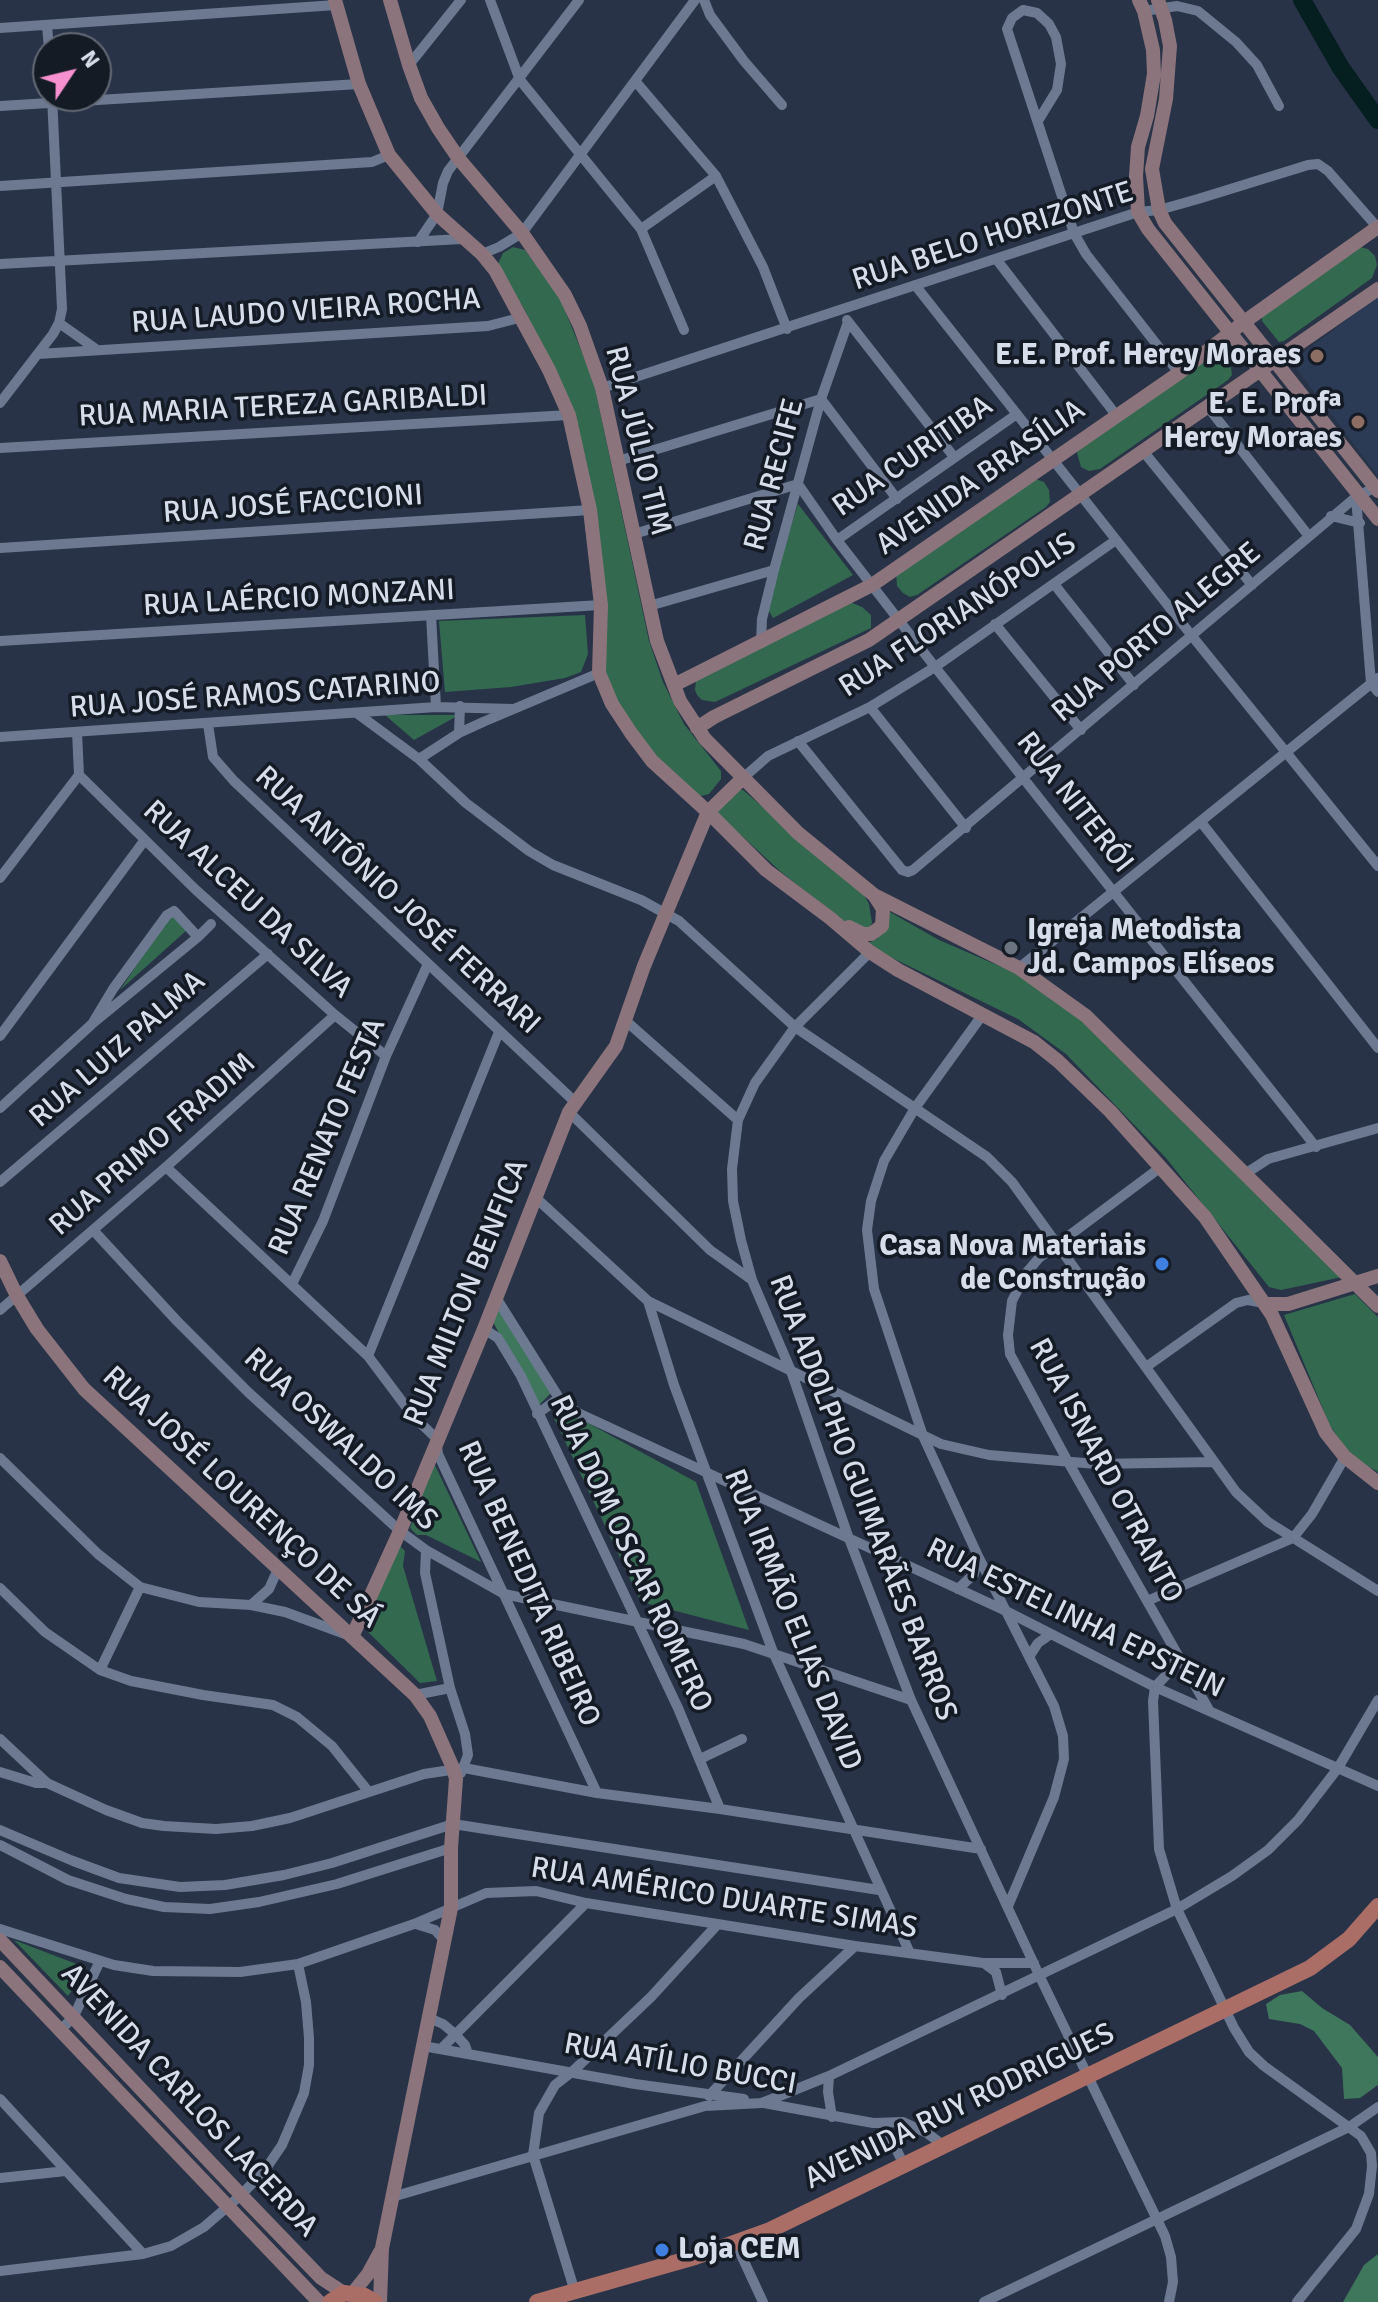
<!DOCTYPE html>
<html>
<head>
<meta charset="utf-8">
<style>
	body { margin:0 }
	#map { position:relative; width:1378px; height:2302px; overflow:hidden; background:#283347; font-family:Signika,sans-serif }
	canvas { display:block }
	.north { position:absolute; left:32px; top:32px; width:80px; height:80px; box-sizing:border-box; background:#151b24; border:2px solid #636974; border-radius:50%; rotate:55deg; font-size:22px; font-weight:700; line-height:32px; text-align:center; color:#d7deeb }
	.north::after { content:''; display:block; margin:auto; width:28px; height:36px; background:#f690cf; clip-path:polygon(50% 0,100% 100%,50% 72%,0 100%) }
</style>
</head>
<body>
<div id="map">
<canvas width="1378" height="2302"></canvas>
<div class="north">N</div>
</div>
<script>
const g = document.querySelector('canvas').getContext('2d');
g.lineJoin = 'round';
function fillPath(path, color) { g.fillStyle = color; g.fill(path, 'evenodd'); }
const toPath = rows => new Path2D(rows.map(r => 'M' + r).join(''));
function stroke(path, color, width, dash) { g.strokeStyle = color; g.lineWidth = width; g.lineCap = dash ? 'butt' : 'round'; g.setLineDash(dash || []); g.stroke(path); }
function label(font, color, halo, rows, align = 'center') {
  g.font = font + ' Signika,sans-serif'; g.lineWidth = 7; g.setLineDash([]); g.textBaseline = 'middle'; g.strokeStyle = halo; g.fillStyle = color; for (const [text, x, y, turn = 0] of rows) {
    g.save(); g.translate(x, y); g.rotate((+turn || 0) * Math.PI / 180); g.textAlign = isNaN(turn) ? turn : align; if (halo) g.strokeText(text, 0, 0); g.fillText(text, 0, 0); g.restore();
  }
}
const built = toPath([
	[1378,296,1378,476,1297,369,1302,354]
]);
const green = toPath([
	[513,247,525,250,559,296,593,379,649,641,663,682,684,724,721,771,721,779,709,794,701,796,693,792,655,758,634,733,602,671,600,621,570,411,525,310,497,266,503,253],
	[1360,247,1368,249,1375,256,1377,265,1372,278,1284,341,1279,342,1262,321,1262,314],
	[1217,352,1225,354,1230,360,1232,375,1228,380,1100,469,1089,471,1081,467,1077,453,1079,446,1209,354],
	[1036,479,1044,482,1049,490,1050,502,1046,507,917,595,910,597,903,593,897,586,896,572],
	[798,504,853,575,773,618,766,606],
	[850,602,862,607,871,615,871,628,715,702,702,700,697,695,695,690,696,679],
	[585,615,588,654,581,672,565,678,511,687,445,692,439,621],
	[385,715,459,715,414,740],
	[734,789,743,790,864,895,869,904,872,923,868,929,855,930,781,872,716,812],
	[888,911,939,940,1011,971,1079,1015,1170,1109,1342,1277,1281,1290,1269,1287,1166,1158,1066,1054,1018,1019,880,952,868,943,877,939,884,930],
	[172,912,187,930,120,990],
	[1355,1294,1378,1317,1378,1472,1360,1462,1345,1447,1330,1426,1284,1315],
	[566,1411,696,1482,749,1630,641,1602,554,1418],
	[433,1461,481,1562,426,1535,417,1535,410,1528],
	[398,1544,405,1551,403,1566,437,1681,420,1683,365,1629],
	[14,1940,87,1968,68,1996]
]);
const forest = toPath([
	[499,1307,552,1392,537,1407,490,1316],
	[1302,1991,1322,2008,1350,2025,1378,2057,1378,2085,1360,2098,1344,2099,1342,2068,1314,2031,1300,2024,1269,2019,1266,2004,1280,1995],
	[1378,2254,1378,2302,1343,2302,1364,2265]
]);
const river = toPath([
	[1302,0,1341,68,1378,120]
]);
const street = toPath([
	[490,0,520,80,641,229,684,330],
	[704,0,710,15,744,61,782,105],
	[1144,11,1177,6,1198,11,1236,42,1257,65,1279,106],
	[47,26,49,48],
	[0,28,336,5],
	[409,65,461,0],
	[636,82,716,176,763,267,787,329],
	[0,106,359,84],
	[1038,121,1057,90,1061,64,1056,37,1049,24,1037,13,1023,10,1012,18,1007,29,1074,233,1086,254,1179,373],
	[0,186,372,162,389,155],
	[641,229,716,176],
	[418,242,437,214,443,183,448,171,579,0],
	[482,254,499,247,522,233,695,0],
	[997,260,1116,415],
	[0,264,462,239],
	[915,285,1192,636,1378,866],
	[847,320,954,457],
	[59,323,96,349],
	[38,354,488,326,519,318],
	[602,388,1138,212,1159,210,1198,199,1308,165,1318,164,1328,171,1378,228],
	[0,403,53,334,59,323,62,309,52,96],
	[1207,406,1308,535],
	[0,448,569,415],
	[1143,451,1252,585],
	[618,461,821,399,897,499],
	[1378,486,1356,497,1371,683,1378,692],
	[1331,516,1360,523],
	[634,534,798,484,837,540,935,667,1316,1147],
	[837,540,1017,414],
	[0,548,590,510],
	[1054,584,1134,685],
	[649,606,774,570],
	[431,615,436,707],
	[995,624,1081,730],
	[0,641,601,605],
	[761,643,762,619,774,570,821,399,848,322],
	[870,707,966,828],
	[358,714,419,759,466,803,529,851,553,865,641,900,679,921,795,1027,987,1157,1012,1182,1236,1492,1268,1522,1378,1591],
	[208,724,213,757,234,781,574,1101],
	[459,733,460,706],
	[0,737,436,707,514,709],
	[798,741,902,870,908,872,913,870,1356,497],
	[419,759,459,733,483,722,599,673],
	[79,775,196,890,335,1015,386,1056],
	[743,778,768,756,870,707,935,667,1116,540],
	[1201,822,1378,1048],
	[0,878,79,775,77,732],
	[198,937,211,924],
	[870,952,795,1027,755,1083,738,1120,732,1169,733,1201,741,1240,752,1280,791,1371,848,1536,911,1700,1040,1977,1165,2236,1171,2257,1173,2282,1169,2302],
	[1019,968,1378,678],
	[983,1014,915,1108,884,1161,871,1201,867,1230,874,1289,923,1436,978,1556,1054,1706,1063,1736,1064,1759,1054,1797,1008,1906],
	[626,1021,738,1120],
	[0,1036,144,841],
	[0,1108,92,1024,198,937,174,911,167,915,113,989,92,1024],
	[569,1112,710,1250,752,1280],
	[166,1167,368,1356,413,1416,436,1438,438,1454,597,1793],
	[1161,1167,1039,1258,1027,1272,1012,1301,1008,1335,1010,1354,1067,1460,1209,1710],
	[1245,1174,1268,1159,1378,1128],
	[0,1182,268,954],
	[535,1197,648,1301,941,1444,989,1455,1096,1464,1214,1462],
	[93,1230,177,1321,248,1392,400,1531,426,1550,504,1594,744,1644,911,1700],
	[292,1284,323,1221,386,1056,427,966],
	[495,1296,559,1398,578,1413,1006,1611,1155,1687,1378,1786],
	[648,1301,674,1385,773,1652,909,1951],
	[0,1310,166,1167,335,1015],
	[484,1329,498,1338,521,1376,678,1708,720,1809],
	[368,1356,499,1032],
	[1146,1367,1236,1303,1248,1300,1264,1303],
	[537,1414,559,1398],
	[0,1458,98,1554,140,1587,199,1602,251,1605,285,1612,345,1634],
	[426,1550,425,1573,450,1688,465,1734,468,1755,461,1773],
	[0,1588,45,1632,100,1670,131,1681,203,1695,273,1705,297,1717,332,1746,368,1791],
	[958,1589,974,1574,978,1556],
	[1147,1601,1293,1538,1312,1514,1345,1457],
	[251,1605,269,1589,278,1569],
	[1176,1655,1173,1668,1155,1687,1153,1701,1159,1849,1177,1909,1234,2028,1249,2052,1264,2066,1361,2136,1371,2153,1372,2166,1369,2194,1356,2229,1297,2302],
	[1029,1657,1038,1643,1051,1634],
	[100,1670,140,1587],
	[415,1695,450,1688],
	[0,1739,47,1783],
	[700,1759,742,1739],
	[0,1772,36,1783,47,1783,106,1810,142,1823,164,1826,216,1829,252,1826,290,1818,424,1774,464,1768,597,1793,720,1809,981,1849],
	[0,1830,73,1861,119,1878,180,1887,225,1885,284,1875,332,1863,453,1824,879,1890],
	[0,1845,68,1880,126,1899,164,1907,210,1909,259,1902,337,1884,451,1848],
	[416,1924,435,1930,445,1941],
	[0,1929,114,1965,153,1971,240,1972,298,1964,414,1924,486,1893,536,1891,586,1903,855,1946,983,1963,1034,1963],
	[985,1964,996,1972,1002,1995],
	[429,2018,443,2024,455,2034,465,2045,468,2054],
	[60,2030,73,2018,99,1963],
	[423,2046,635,2084,744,2099],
	[441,2049,586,1903],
	[829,2076,828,2092,832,2117],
	[709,2096,799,1998,855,1946],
	[0,2099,143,2254],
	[764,2103,873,2123,903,2122,927,2133,943,2145],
	[884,2124,903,2163],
	[0,2178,66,2171],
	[392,2197,705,2106,762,2103,829,2076,1177,1909,1232,1876,1268,1850,1298,1820,1338,1768,1378,1700],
	[736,2244,763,2302],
	[0,2271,143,2254,171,2246,204,2227,241,2195,265,2170,282,2145,304,2093,309,2065,309,2038,306,2002,298,1964],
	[575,2292,533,2155,539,2113,555,2085,573,2071,651,1997,716,1926],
	[984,2302,1349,2127,1378,2107]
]);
const secondary = toPath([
	[335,0,359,84,389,155,437,214,482,254,495,270,549,370,569,415,590,510,601,605,599,673,612,704,631,733,652,761,708,812,766,870,830,918,870,952,898,970,1034,1042,1058,1061,1110,1111,1205,1217,1272,1315,1326,1433,1345,1457,1378,1483],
	[390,0,409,65,421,98,438,128,459,159,522,233,565,295,580,326,602,388,657,641,680,701,705,739,798,833,874,895,1019,968,1086,1016,1378,1306],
	[1139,0,1144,11,1153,50,1154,74,1147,116,1138,147,1136,176,1138,212,1148,229,1378,519],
	[1158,0,1165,20,1170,46,1166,99,1152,169,1159,210,1165,223,1378,491],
	[674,685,872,585,1179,373,1244,322,1378,227],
	[697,728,714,717,869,640,1378,289],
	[849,927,863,934,871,934,882,926,883,909,874,895],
	[0,1261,17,1296,37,1329,84,1389,415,1695,430,1716,453,1768,456,1779,451,1848,451,1908,382,2248,380,2302],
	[1266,1304,1288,1304,1378,1276],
	[352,1637,400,1531,484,1329,569,1112,616,1046,644,966,708,812,743,778],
	[0,1940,241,2195,321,2278,344,2293],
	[0,1967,319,2302],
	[352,2294,368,2274,380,2252]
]);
const primary = toPath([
	[330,2302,344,2293,365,2296,375,2302],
	[537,2302,695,2257,770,2230,1310,1968,1349,1939,1378,1906]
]);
const markers = [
	[1317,356,8,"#8d6e63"],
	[1358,422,8,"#8d6e63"],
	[1011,948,8,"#6b7280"],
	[1162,1264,8,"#3f7fe0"],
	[662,2250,8,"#3f7fe0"]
];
const streetNames = [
	["RUA BELO HORIZONTE",993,237,-18],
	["RUA LAUDO VIEIRA ROCHA",306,312,-4],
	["RUA MARIA TEREZA GARIBALDI",283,407,-3],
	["RUA JÚLIO TIM",637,441,76],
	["RUA CURITIBA",913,457,-35],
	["RUA RECIFE",775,475,-75],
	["AVENIDA BRASÍLIA",981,478,-35],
	["RUA JOSÉ FACCIONI",293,505,-4],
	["RUA LAÉRCIO MONZANI",299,599,-3],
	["RUA FLORIANÓPOLIS",958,616,-33],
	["RUA PORTO ALEGRE",1157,633,-40],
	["RUA JOSÉ RAMOS CATARINO",255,696,-4],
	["RUA NITERÓI",1074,803,52],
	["RUA ALCEU DA SILVA",247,900,43],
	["RUA ANTÔNIO JOSÉ FERRARI",397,901,43],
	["RUA LUIZ PALMA",118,1050,-41],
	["RUA RENATO FESTA",328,1137,-67],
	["RUA PRIMO FRADIM",153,1145,-41],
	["RUA MILTON BENFICA",467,1293,-68],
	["RUA OSWALDO IMS",340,1440,43],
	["RUA ISNARD OTRANTO",1105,1471,62],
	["RUA JOSÉ LOURENÇO DE SÁ",241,1498,43],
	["RUA ADOLPHO GUIMARÃES BARROS",862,1498,69],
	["RUA DOM OSCAR ROMERO",630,1554,65],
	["RUA BENEDITA RIBEIRO",528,1584,66],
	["RUA ESTELINHA EPSTEIN",1075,1619,26],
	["RUA IRMÃO ELIAS DAVID",792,1620,68],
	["RUA AMÉRICO DUARTE SIMAS",724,1899,9],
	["RUA ATÍLIO BUCCI",680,2065,10],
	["AVENIDA CARLOS LACERDA",189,2101,47],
	["AVENIDA RUY RODRIGUES",960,2107,-26]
];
const poiNames = [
	["E.E. Prof. Hercy Moraes",1301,356],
	["E. E. Profª",1342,405],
	["Hercy Moraes",1342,439],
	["Igreja Metodista",1027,931,"left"],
	["Jd. Campos Elíseos",1027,965,"left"],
	["Casa Nova Materiais",1146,1247],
	["de Construção",1146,1281],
	["Loja CEM",678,2250,"left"]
];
fillPath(built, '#2c3b55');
fillPath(green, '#33694f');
fillPath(forest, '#3e775b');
stroke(river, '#051e1f', 18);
stroke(street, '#6c7990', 10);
stroke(secondary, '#8b747b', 14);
stroke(primary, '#aa6e67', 16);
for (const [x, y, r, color] of markers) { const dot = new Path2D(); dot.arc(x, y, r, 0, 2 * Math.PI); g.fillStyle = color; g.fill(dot); stroke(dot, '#151b24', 3); }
label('30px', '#d7deeb', '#151b24', streetNames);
label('bold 30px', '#d7deeb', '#151b24', poiNames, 'right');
</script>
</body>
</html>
